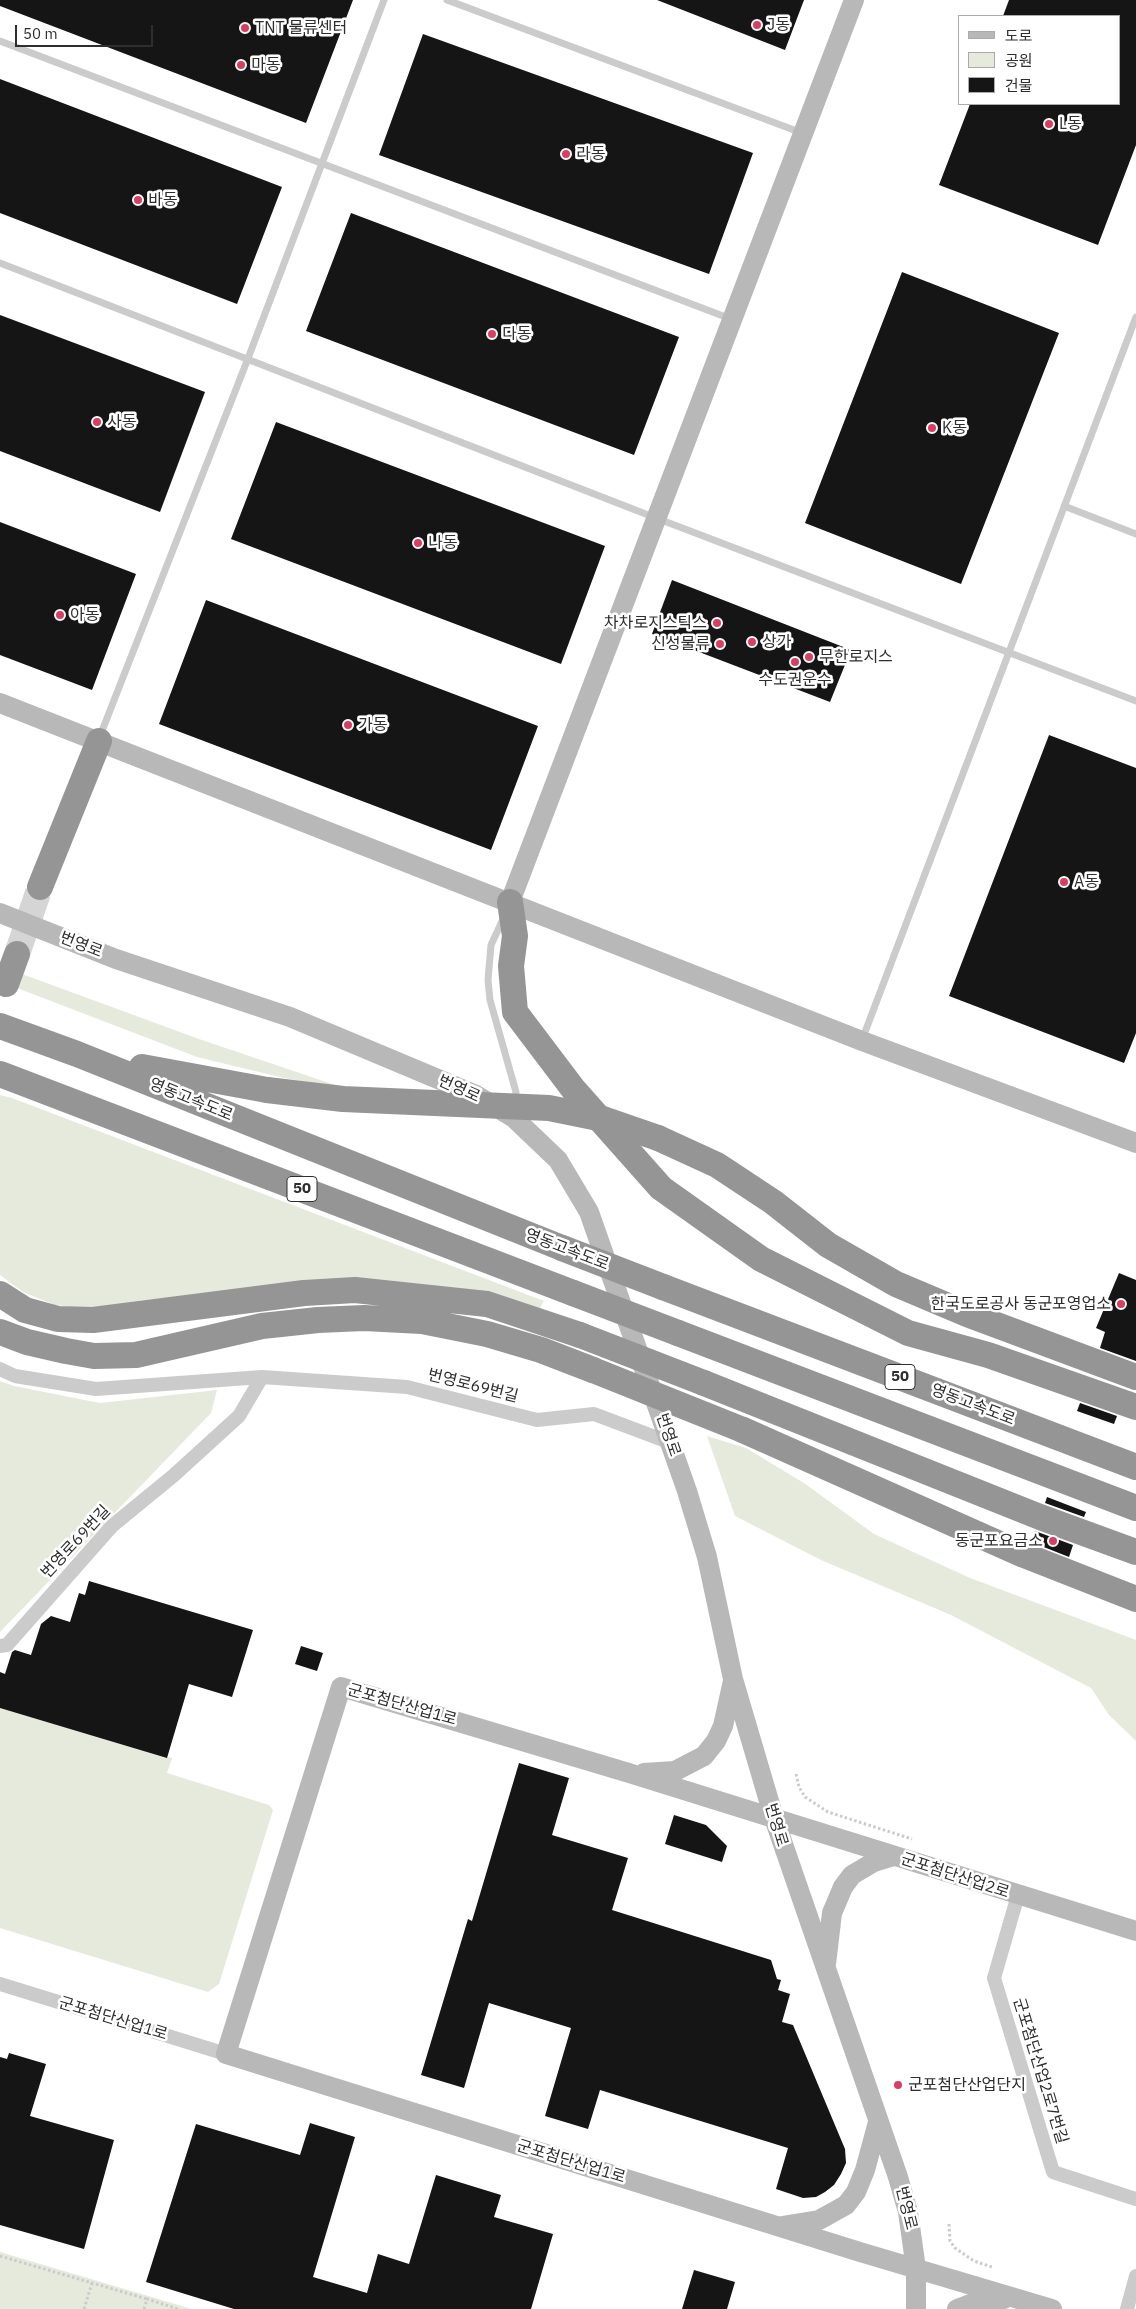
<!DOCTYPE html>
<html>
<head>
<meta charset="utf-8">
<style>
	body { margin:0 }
	#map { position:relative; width:1136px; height:2309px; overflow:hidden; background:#fff; font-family:"IBM Plex Sans","Noto Sans KR",sans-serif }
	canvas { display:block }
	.legend { position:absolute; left:958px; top:15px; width:162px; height:90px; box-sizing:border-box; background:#fff; border:1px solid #ababab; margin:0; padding:6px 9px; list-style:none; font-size:15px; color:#2e2e2e }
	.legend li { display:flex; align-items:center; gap:10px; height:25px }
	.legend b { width:25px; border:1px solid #ababab }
	.scale { position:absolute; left:15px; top:25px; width:138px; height:22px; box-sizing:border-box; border:2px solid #2e2e2e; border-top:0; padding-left:6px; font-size:15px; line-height:18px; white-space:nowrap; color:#2e2e2e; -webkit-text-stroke:4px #fff; paint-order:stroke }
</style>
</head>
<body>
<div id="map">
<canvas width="1136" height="2309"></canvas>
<ul class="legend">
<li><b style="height:6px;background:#b8b8b8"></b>도로</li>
<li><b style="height:14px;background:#e6eadd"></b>공원</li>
<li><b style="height:14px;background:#151515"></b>건물</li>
</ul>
<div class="scale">50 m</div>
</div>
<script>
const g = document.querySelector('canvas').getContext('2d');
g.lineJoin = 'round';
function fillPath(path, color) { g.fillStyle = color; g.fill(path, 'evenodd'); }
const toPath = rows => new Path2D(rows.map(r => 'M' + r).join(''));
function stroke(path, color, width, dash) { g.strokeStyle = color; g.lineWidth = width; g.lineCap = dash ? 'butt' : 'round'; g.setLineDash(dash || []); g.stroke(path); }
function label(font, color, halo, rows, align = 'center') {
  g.font = font + ' "IBM Plex Sans","Noto Sans KR",sans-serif'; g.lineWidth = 5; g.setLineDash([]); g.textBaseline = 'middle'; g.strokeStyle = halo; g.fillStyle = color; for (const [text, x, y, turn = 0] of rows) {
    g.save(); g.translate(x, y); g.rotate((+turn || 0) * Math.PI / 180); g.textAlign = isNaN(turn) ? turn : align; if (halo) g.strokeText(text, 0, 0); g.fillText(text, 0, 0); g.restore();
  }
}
const green = toPath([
	[22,974,199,1039,347,1089,284,1078,197,1057,17,988],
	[0,1095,12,1098,544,1301,540,1308,474,1292,362,1281,144,1300,89,1309,55,1305,23,1292,0,1275],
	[0,1381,14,1386,100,1403,217,1390,211,1413,0,1632],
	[707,1436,746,1448,804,1483,874,1534,970,1578,1136,1640,1136,1741,1109,1715,1091,1688,951,1615,821,1560,735,1516],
	[0,1708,172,1758,167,1773,269,1805,273,1810,219,1984,208,1992,0,1928],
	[0,2252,192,2309,0,2309]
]);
const building = toPath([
	[0,0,353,0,306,123,0,6],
	[657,0,804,0,785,50],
	[1009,0,1136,0,1136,145,1098,245,939,185,970,104,1120,104,1120,16,1003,16],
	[423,34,753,153,709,274,379,155],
	[0,79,282,187,237,304,0,213],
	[351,213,679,337,634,455,306,331],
	[902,272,1059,333,961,584,805,523],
	[0,315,205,392,160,512,0,451],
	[276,422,605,546,561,664,231,539],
	[0,522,136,574,92,690,0,655],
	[672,580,851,650,830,702,652,634],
	[206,600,538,726,491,850,159,724],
	[1049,735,1136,768,1136,1033,1124,1063,949,996],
	[1119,1273,1136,1280,1136,1361,1100,1348,1105,1332,1096,1328],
	[1080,1403,1117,1416,1114,1424,1077,1411],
	[1047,1497,1086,1512,1084,1517,1045,1503],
	[1035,1531,1073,1545,1069,1557,1031,1542],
	[89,1581,253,1630,232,1697,189,1684,167,1758,0,1708,0,1672,5,1674,12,1652,15,1650,31,1655,41,1624,51,1616,70,1622,79,1593,85,1595],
	[301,1646,323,1653,317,1671,295,1664],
	[519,1763,569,1778,552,1835,628,1858,612,1910,771,1960,777,1979,781,1980,778,1990,790,1994,782,2022,793,2025,845,2149,846,2163,841,2174,834,2185,825,2192,816,2197,803,2198,776,2189,788,2148,600,2090,588,2129,545,2116,571,2028,489,2003,464,2088,421,2075,468,1919,472,1921],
	[674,1815,706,1825,727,1846,722,1862,665,1844],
	[9,2053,46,2064,30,2116,114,2140,84,2249,0,2225,0,2057,7,2059],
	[310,2123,355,2137,313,2277,367,2293,378,2254,409,2264,436,2175,501,2195,494,2217,553,2234,531,2309,234,2309,146,2282,196,2124,300,2155],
	[694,2270,735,2282,727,2309,682,2309]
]);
const highwayTunnel = toPath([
	[17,954,40,887]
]);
const path = toPath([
	[796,1774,799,1787,805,1797,828,1812,912,1839],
	[949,2224,950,2241,955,2248,974,2261,992,2267],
	[0,2256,147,2299],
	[84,2309,92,2283],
	[144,2309,147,2299,178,2309]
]);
const lane = toPath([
	[447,0,802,133],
	[0,41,731,319],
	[0,263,656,518,1136,701],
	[1064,506,1136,534],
	[100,736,247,361,384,0],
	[504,917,491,945,488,980,490,1000,516,1092,515,1102],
	[862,1040,1136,317]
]);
const street = toPath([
	[0,1369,15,1376,96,1389,262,1377,407,1387,537,1420,594,1414,671,1443],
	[0,1646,7,1645,112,1526,173,1476,239,1416,262,1377],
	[1018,1895,994,1978,1053,2172,1136,2199],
	[0,1984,226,2054],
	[1127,2309,1136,2276]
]);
const secondary = toPath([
	[0,703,862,1041,1136,1143],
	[510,902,854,0],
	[0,913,116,959,290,1017,476,1095,514,1118,558,1160,589,1212,687,1491,707,1557,733,1679,774,1818,898,2177,908,2212,916,2269,916,2309],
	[644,1773,675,1771,704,1756,716,1741,723,1726,733,1681],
	[826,1964,832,1913,843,1887,852,1875,874,1862,894,1856],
	[782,2226,819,2220,846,2205,856,2192,865,2170,878,2122],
	[957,2309,973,2303,1004,2299],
	[1052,2309,860,2252,226,2054,341,1687,629,1773,1136,1931]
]);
const highway = toPath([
	[40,887,99,741],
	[510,902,515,936,511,966,515,1012,574,1090,661,1188,761,1259,908,1333,988,1355,1136,1407],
	[6,984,17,954],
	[0,1026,77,1054,562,1248],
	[142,1067,267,1090],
	[0,1074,573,1293],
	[658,1138,717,1165,773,1202,828,1245,896,1284,967,1314,1136,1377],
	[663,1287,1136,1467],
	[0,1294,25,1310,58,1319,93,1320,304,1293,355,1290,487,1304,580,1335],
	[0,1332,27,1342,66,1351,94,1356,136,1355,262,1326,318,1320,364,1318,422,1321,487,1334,541,1350,593,1370],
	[678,1333,1136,1508],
	[704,1383,1040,1517,1136,1552],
	[743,1430,1024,1555,1136,1599]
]);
const highwayBridge = toPath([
	[267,1090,343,1099,549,1108,603,1119,658,1138],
	[562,1248,663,1287],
	[573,1293,678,1333],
	[580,1335,704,1383],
	[593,1370,743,1430]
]);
const markers = [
	[757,25,5,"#d73e60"],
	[245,28,5,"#d73e60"],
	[241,65,5,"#d73e60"],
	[1049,124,5,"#d73e60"],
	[566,154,5,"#d73e60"],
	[138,200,5,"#d73e60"],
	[492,334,5,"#d73e60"],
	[97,422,5,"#d73e60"],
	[932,428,5,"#d73e60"],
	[418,543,5,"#d73e60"],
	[60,615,5,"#d73e60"],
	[717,623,5,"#d73e60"],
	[752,642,5,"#d73e60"],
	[720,644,5,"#d73e60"],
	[809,657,5,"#d73e60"],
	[795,662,5,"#d73e60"],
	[348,725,5,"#d73e60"],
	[1064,882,5,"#d73e60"],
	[1121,1304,5,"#d73e60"],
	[1053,1541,5,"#d73e60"],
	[898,2085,5,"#d73e60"]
];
const shields = [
	[302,1189,30],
	[900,1377,30]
];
const shieldNames = [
	["50",302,1189],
	["50",900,1377]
];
const poiNames = [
	["J동",767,25],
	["TNT 물류센터",255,28],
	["마동",251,65],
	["L동",1059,124],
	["라동",576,154],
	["바동",148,200],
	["다동",502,334],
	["사동",107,422],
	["K동",942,428],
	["나동",428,543],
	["아동",70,615],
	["차차로지스틱스",707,623,"right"],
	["상가",762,642],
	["신성물류",710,644,"right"],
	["무한로지스",819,657],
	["수도권운수",795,680,"center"],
	["가동",358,725],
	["A동",1074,882],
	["한국도로공사 동군포영업소",1111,1304,"right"],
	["동군포요금소",1043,1541,"right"],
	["군포첨단산업단지",908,2085]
];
const streetNames = [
	["번영로",81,945,21],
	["번영로",459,1089,24],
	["영동고속도로",191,1100,22],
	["영동고속도로",567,1250,21],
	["번영로69번길",473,1386,14],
	["영동고속도로",973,1405,21],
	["번영로",668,1435,71],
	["번영로69번길",76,1542,-47],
	["군포첨단산업1로",402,1705,16],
	["번영로",776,1825,73],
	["군포첨단산업2로",955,1876,18],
	["군포첨단산업1로",113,2019,17],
	["군포첨단산업2로7번길",1040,2071,73],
	["군포첨단산업1로",571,2162,17],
	["번영로",906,2208,76]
];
fillPath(green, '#e6eadd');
fillPath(building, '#151515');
stroke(highwayTunnel, '#d5d5d5', 26, [26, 13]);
stroke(path, '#cbcbcb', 3, [2.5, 2.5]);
stroke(lane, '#cbcbcb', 7);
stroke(street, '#cbcbcb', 14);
stroke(secondary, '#b8b8b8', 20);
stroke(highway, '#959595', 26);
stroke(highwayBridge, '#959595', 26);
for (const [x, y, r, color] of markers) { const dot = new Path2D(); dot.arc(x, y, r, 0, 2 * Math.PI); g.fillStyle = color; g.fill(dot); stroke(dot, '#fff', 2); }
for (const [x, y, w] of shields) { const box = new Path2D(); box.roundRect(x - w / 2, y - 12.5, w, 25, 4); g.fillStyle = '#fff'; g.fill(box); stroke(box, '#2e2e2e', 1); }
label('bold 15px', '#2e2e2e', null, shieldNames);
label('16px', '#2e2e2e', '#fff', poiNames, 'left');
label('16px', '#2e2e2e', '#fff', streetNames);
</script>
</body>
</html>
